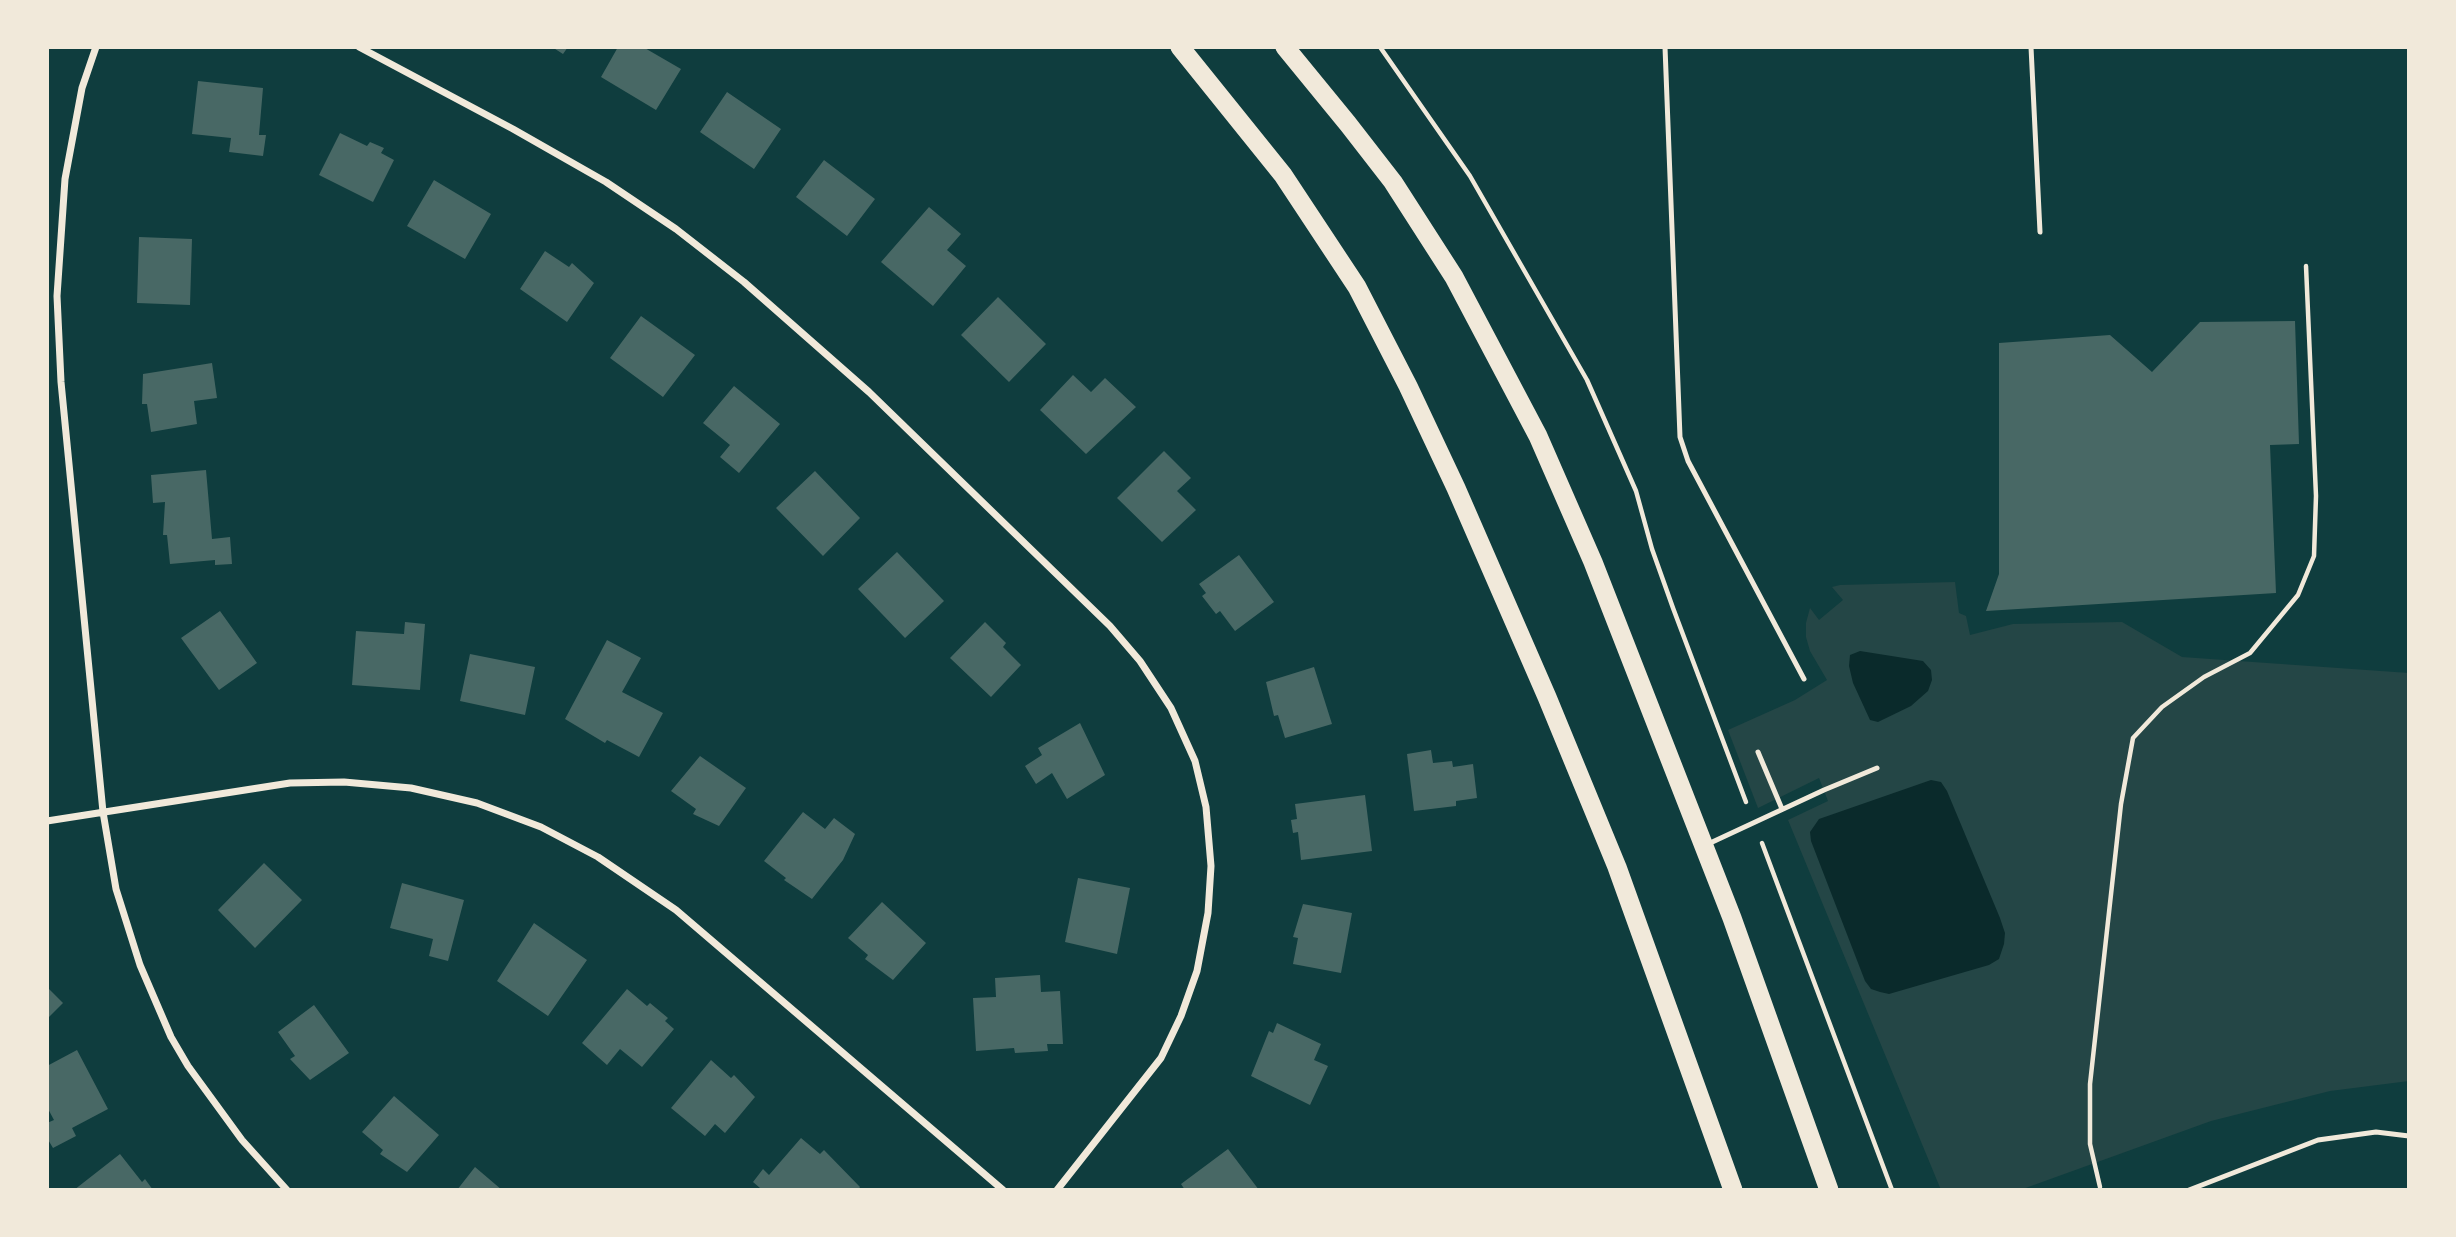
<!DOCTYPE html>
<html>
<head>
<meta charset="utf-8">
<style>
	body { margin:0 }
	#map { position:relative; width:2456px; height:1237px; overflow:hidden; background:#0f3d3e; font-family:"IBM Plex Sans",sans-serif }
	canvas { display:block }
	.frame { position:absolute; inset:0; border:49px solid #f1e9da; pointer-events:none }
</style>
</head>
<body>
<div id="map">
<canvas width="2456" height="1237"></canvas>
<div class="frame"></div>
</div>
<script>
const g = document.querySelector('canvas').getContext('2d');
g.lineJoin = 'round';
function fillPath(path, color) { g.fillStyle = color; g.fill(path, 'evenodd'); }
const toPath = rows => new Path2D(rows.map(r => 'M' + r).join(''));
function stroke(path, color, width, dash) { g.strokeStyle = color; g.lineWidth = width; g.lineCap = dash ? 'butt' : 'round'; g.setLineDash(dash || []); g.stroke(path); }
const green = toPath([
	[1955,582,1959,613,1966,616,1970,635,2013,624,2122,622,2182,657,2409,673,2409,1081,2330,1091,2211,1121,2020,1190,1941,1190,1788,820,1828,801,1819,778,1758,808,1728,730,1795,700,1827,680,1810,651,1806,637,1806,623,1810,608,1819,620,1843,600,1832,587,1840,585]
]);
const water = toPath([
	[1860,651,1923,661,1931,670,1932,680,1928,691,1911,706,1878,722,1870,720,1853,683,1849,666,1850,655],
	[1931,780,1941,782,1947,791,2000,918,2005,933,2004,944,1999,959,1989,965,1889,994,1880,992,1871,989,1865,981,1811,841,1810,832,1819,819]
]);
const building = toPath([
	[552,47,568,47,563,54],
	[618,47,643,47,681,69,656,110,601,77],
	[198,81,263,88,259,135,266,135,263,156,229,152,231,138,192,134],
	[727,92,781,129,754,169,700,132],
	[340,133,367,146,370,142,384,148,381,153,394,160,373,202,319,175],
	[824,160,875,199,847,236,796,197],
	[434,180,491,214,465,259,407,226],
	[929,207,961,234,947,250,966,266,933,306,881,262],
	[139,237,192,239,190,305,137,303],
	[545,251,569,267,572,263,594,283,567,322,520,289],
	[998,297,1046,344,1009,382,961,335],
	[641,316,695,355,663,397,610,358],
	[2295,321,2299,444,2270,445,2276,593,1986,611,1999,574,1999,343,2110,335,2152,372,2200,322],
	[212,363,217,398,194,401,197,424,151,432,147,404,142,404,143,374],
	[1073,375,1091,392,1105,378,1136,407,1086,454,1040,410],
	[734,386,780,424,739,473,720,457,730,445,703,423],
	[1164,451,1191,478,1177,491,1196,510,1162,542,1117,498],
	[206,470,212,539,230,537,232,564,215,565,215,560,170,564,167,535,163,535,165,502,153,503,151,475],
	[815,471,860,518,823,556,776,508],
	[897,552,944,601,905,638,858,589],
	[1239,555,1274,602,1235,631,1220,611,1216,614,1202,596,1206,593,1199,584],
	[220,611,257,663,219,690,181,638],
	[405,622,425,624,420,690,352,685,356,631,404,634],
	[985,622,1006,643,1003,647,1021,665,991,697,950,658],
	[607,640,641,658,622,692,663,713,639,757,607,740,605,743,565,719],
	[470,654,535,667,525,715,460,701],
	[1314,667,1332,724,1285,738,1278,715,1274,716,1266,682],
	[1080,723,1105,775,1067,799,1052,773,1036,784,1025,766,1042,755,1038,748],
	[1431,750,1433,763,1452,761,1453,767,1473,764,1477,798,1456,801,1456,806,1414,811,1407,754],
	[700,756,746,788,719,826,693,814,696,809,671,791],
	[1365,795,1372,851,1301,860,1298,832,1293,833,1291,820,1297,819,1295,804],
	[803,812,825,829,834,818,855,834,843,860,812,899,784,880,786,878,764,861],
	[264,863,302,900,255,948,218,910],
	[1078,878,1130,888,1117,954,1065,942],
	[402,883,464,900,448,961,429,956,433,939,390,928],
	[882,902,926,943,893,980,865,959,868,955,848,938],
	[1303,904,1352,913,1341,973,1293,964,1298,938,1293,937],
	[534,923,587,960,548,1016,497,981],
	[1040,975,1041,992,1060,991,1063,1044,1047,1044,1048,1051,1015,1053,1014,1048,976,1051,973,998,996,997,995,978],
	[47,987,63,1003,47,1019],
	[627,989,647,1006,650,1003,668,1018,665,1021,674,1029,642,1067,620,1049,607,1065,582,1043],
	[314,1005,349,1053,310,1080,290,1059,295,1056,278,1032],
	[1277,1023,1321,1044,1314,1060,1328,1066,1310,1105,1251,1076,1269,1031,1273,1033],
	[77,1050,108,1109,72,1128,76,1136,53,1148,47,1138,47,1123,54,1120,47,1107,47,1066],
	[711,1060,731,1078,734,1075,755,1097,725,1133,715,1124,705,1136,671,1108],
	[394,1096,439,1135,407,1172,380,1154,383,1150,362,1132],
	[801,1138,820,1154,824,1150,860,1187,858,1190,759,1190,760,1188,753,1182,763,1169,769,1175],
	[1228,1149,1259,1190,1185,1190,1181,1184],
	[120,1154,142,1182,145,1179,153,1190,74,1190],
	[475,1167,502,1190,457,1190]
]);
const path = toPath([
	[1380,47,1470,176,1587,380,1636,491,1652,549,1673,608,1746,802],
	[1762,843,1892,1190],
	[2100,1187,2090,1144,2090,1084,2121,804,2133,738,2162,707,2204,677,2250,653,2298,595,2314,556,2316,496,2306,266]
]);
const service = toPath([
	[1665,47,1680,437,1688,461,1804,679],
	[2031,47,2040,232],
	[1758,752,1782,809],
	[1708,844,1824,790,1877,768],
	[2189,1190,2318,1140,2376,1132,2409,1136]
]);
const minor = toPath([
	[96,47,82,88,65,179,57,296,61,382,103,812,116,889,140,965,171,1037,188,1066,242,1140,287,1190],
	[359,47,513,129,606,182,676,229,744,282,869,392,1110,626,1140,661,1171,708,1195,761,1206,807,1211,866,1208,913,1197,971,1181,1016,1161,1058,1057,1190],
	[47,821,290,783,344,782,411,788,477,803,541,827,598,857,676,910,1003,1190]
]);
const trunk = toPath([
	[1180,47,1283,175,1357,287,1408,386,1456,488,1547,697,1617,867,1733,1190],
	[1285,47,1348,124,1393,182,1454,277,1538,436,1593,562,1732,918,1829,1190]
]);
fillPath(green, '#244646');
fillPath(water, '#0a2a2b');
fillPath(building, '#486865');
stroke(path, '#f1e9da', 4.5);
stroke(service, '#f1e9da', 5);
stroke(minor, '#f1e9da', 7);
stroke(trunk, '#f1e9da', 19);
</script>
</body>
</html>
